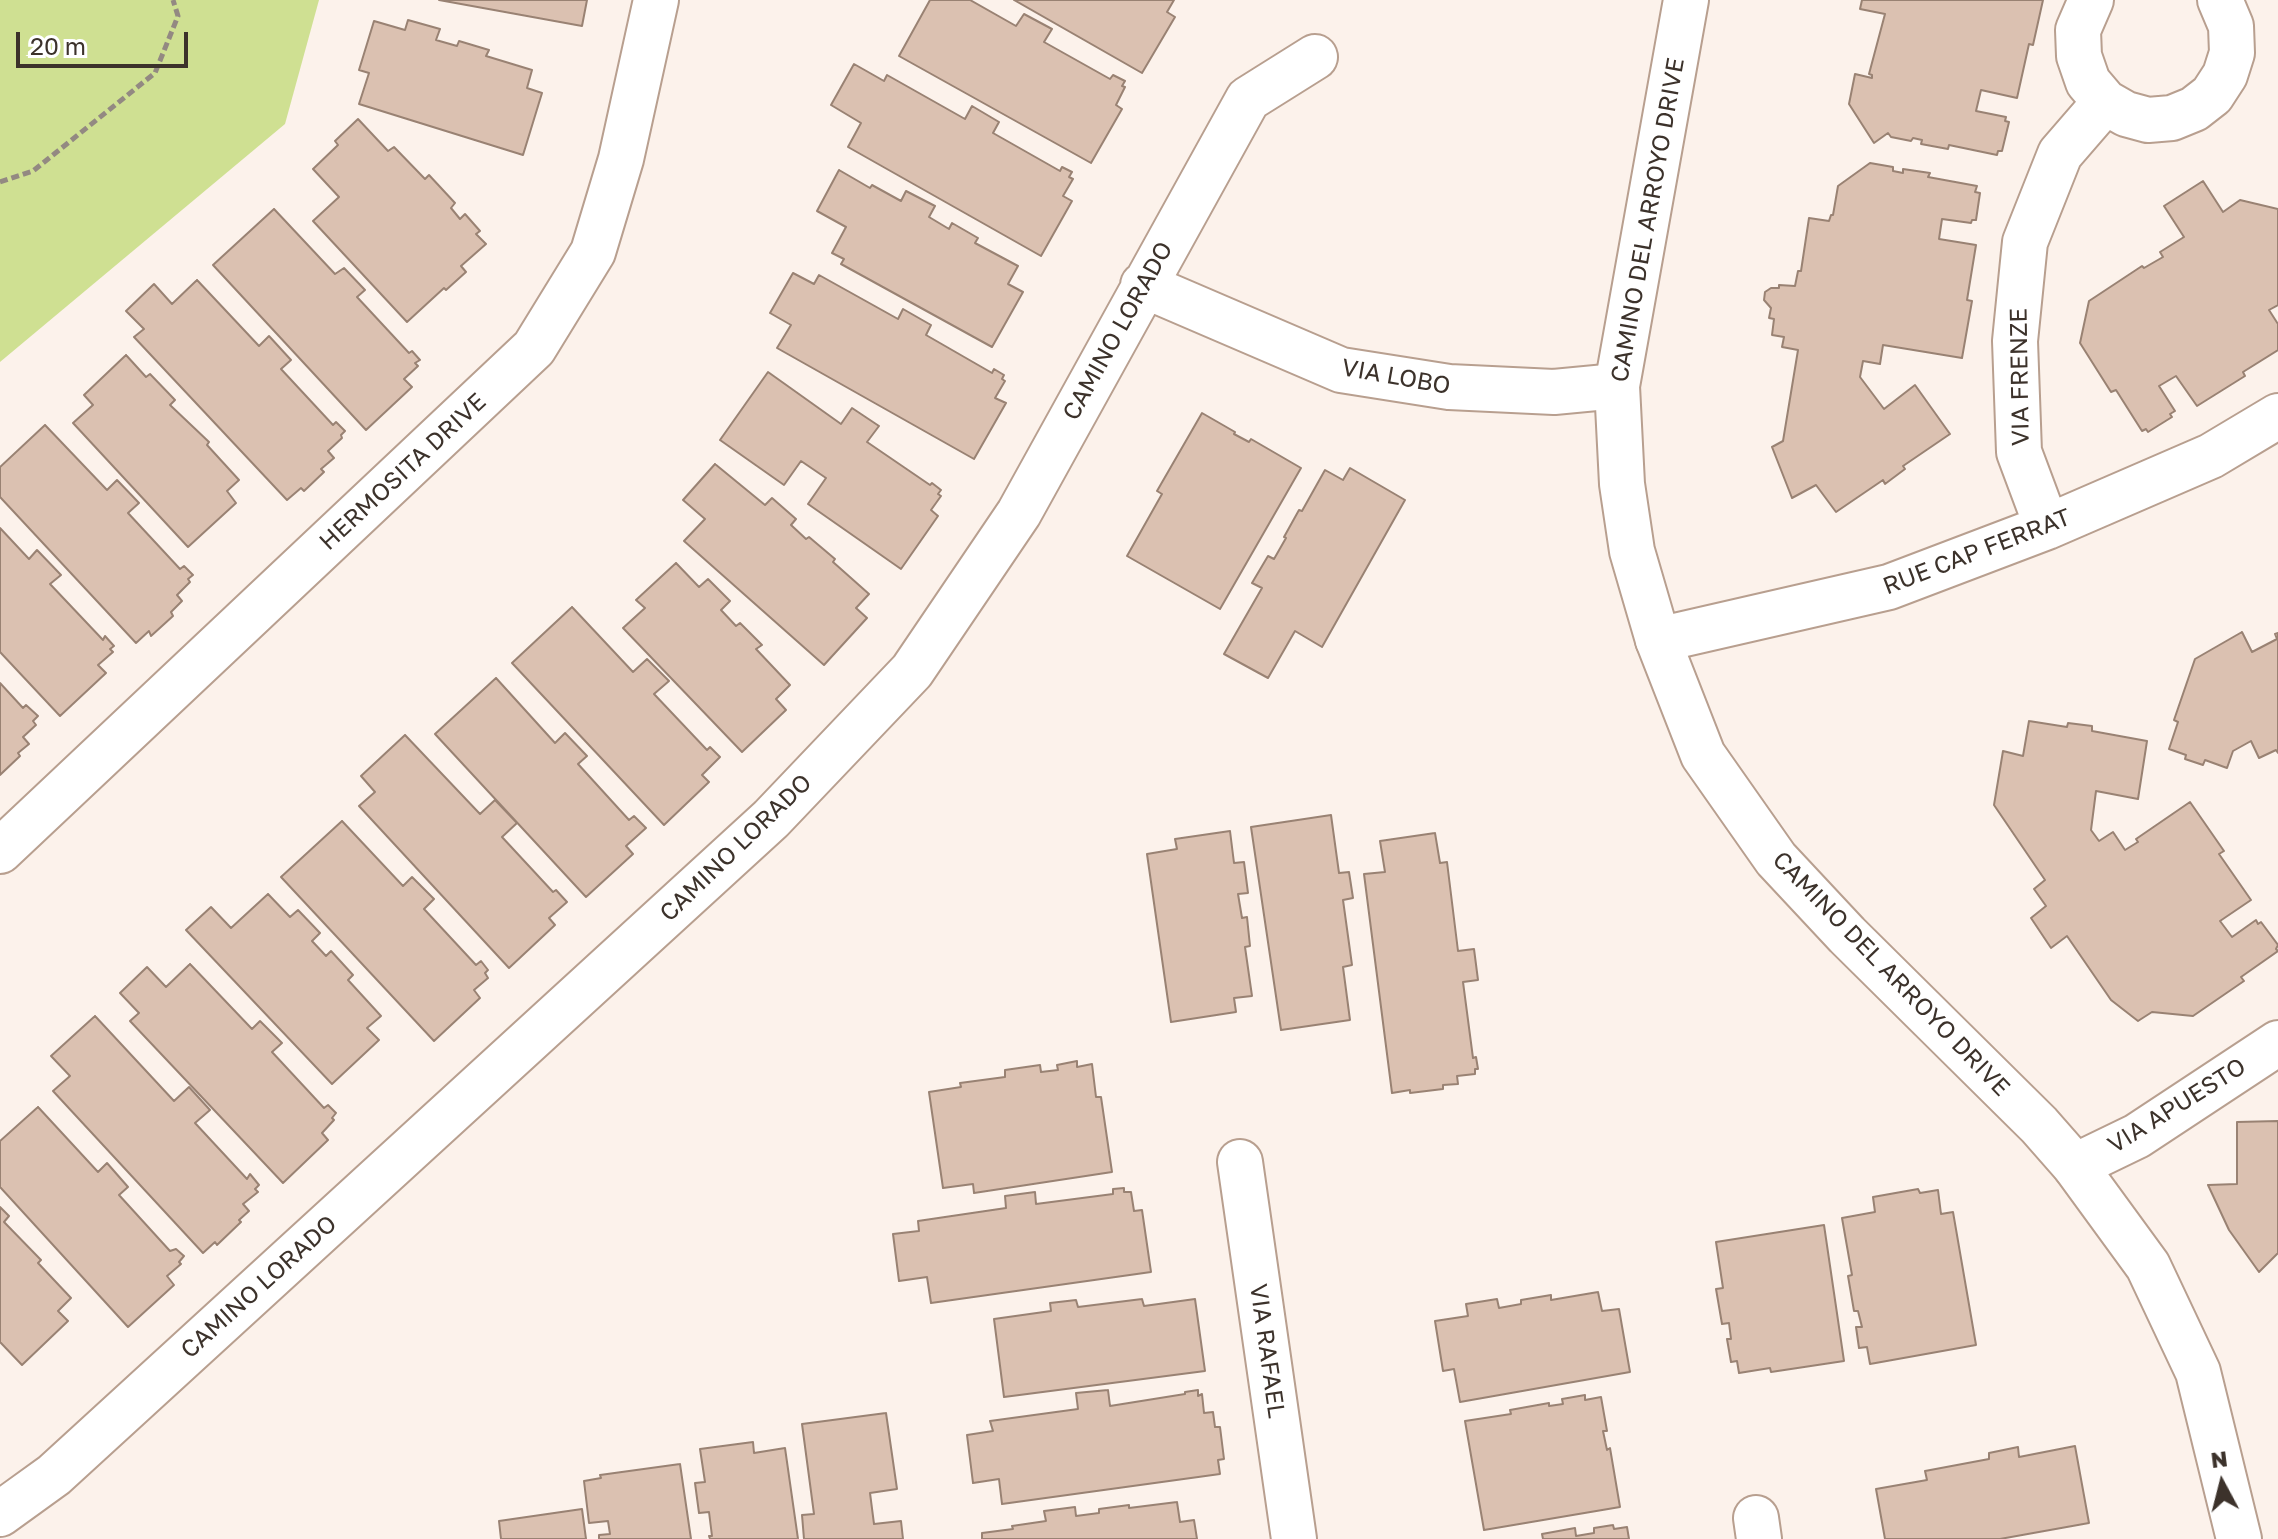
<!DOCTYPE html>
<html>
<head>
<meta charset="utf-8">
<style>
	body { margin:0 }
	#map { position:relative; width:2278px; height:1539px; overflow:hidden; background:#fcf2eb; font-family:"Golos Text",sans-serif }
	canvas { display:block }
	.north { position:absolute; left:2182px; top:1443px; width:80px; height:80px; -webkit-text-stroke:6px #fff; paint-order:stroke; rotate:353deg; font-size:22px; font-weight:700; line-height:32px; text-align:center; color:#3c322b }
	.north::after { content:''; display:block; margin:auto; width:28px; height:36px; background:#3c322b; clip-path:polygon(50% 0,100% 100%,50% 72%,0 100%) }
	.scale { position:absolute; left:16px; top:32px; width:172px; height:36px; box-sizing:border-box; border:4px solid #3c322b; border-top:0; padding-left:10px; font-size:24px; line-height:28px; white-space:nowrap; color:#3c322b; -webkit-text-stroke:6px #fff; paint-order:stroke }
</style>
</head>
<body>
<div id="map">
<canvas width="2278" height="1539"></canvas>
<div class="north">N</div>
<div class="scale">20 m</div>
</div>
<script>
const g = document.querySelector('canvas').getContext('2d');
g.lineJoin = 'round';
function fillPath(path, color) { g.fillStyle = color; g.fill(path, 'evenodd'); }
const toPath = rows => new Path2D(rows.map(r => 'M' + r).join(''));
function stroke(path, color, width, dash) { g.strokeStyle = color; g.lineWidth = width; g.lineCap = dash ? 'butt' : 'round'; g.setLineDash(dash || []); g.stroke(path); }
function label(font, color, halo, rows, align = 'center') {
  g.font = font + ' "Golos Text",sans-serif'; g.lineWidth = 7; g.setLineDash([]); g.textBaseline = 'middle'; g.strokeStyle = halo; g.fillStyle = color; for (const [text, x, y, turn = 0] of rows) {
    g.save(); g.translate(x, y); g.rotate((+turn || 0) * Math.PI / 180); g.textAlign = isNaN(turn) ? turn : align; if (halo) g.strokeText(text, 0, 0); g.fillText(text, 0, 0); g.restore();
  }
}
const green = toPath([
	[0,0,319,0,285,124,0,362]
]);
const building = toPath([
	[439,0,587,0,582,26,439,0],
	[930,0,970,0,1016,26,1024,14,1052,29,1044,42,1110,79,1113,75,1125,81,1122,86,1125,87,1116,105,1122,109,1091,163,899,56,930,0],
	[1014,0,1174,0,1167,12,1175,17,1142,73,1014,0],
	[1862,0,2043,0,2033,45,2029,44,2017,98,1981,90,1976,111,2006,117,2005,121,2009,122,2002,151,1998,151,1997,155,1949,145,1948,149,1921,144,1922,140,1913,138,1911,141,1891,137,1888,133,1874,143,1849,104,1855,74,1872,78,1872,75,1869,74,1885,14,1860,9,1862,0],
	[408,20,440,29,436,40,457,46,459,41,489,50,486,56,532,70,527,88,542,93,523,155,359,104,369,73,359,70,374,21,405,30,408,20],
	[854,64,884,81,887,75,965,119,972,106,999,122,993,133,1060,171,1062,167,1072,172,1069,177,1073,179,1063,196,1072,201,1041,256,848,147,861,123,831,105,854,64],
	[358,119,388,151,394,147,425,179,429,175,455,203,451,208,460,219,465,214,480,231,476,234,486,244,461,266,466,272,446,290,444,288,407,322,313,221,339,197,313,169,338,145,335,141,358,119],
	[1870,163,1893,167,1893,171,1903,173,1903,169,1930,173,1928,177,1977,186,1975,192,1980,193,1976,220,1972,220,1971,223,1942,219,1939,239,1976,245,1967,300,1972,301,1962,358,1883,345,1880,364,1863,361,1860,377,1884,409,1915,385,1950,434,1903,466,1905,469,1885,484,1883,480,1836,512,1816,485,1792,498,1772,447,1783,441,1798,350,1782,347,1784,337,1772,335,1774,319,1769,318,1771,308,1764,300,1765,292,1771,288,1779,288,1779,285,1795,286,1798,271,1801,271,1809,218,1829,221,1831,215,1833,215,1838,186,1870,163],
	[839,170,870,188,872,185,901,201,906,191,935,206,929,217,949,229,952,223,978,238,975,243,1018,266,1008,284,1023,292,992,347,841,264,844,259,832,253,846,227,817,211,839,170],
	[2203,181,2223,212,2240,200,2278,209,2278,305,2269,310,2278,324,2278,350,2243,372,2245,376,2197,406,2176,376,2159,386,2175,411,2170,414,2172,417,2148,432,2146,429,2142,431,2116,390,2111,392,2080,343,2089,301,2142,266,2144,268,2163,257,2160,252,2184,237,2164,206,2203,181],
	[274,209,335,274,344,268,365,290,357,297,409,353,412,351,420,360,415,363,418,366,404,379,412,387,366,430,213,265,274,209],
	[793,273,814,284,819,275,898,319,903,309,931,325,926,335,992,373,994,369,1004,375,1002,379,1005,381,995,398,1006,403,974,459,777,348,791,325,770,313,793,273],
	[197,280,259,346,269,336,291,360,281,369,333,425,336,422,345,431,341,435,342,438,328,451,334,458,321,469,324,472,304,491,301,488,287,500,134,337,144,329,126,311,154,284,172,304,197,280],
	[126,355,146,377,150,374,175,400,170,405,209,442,207,445,239,480,227,491,236,503,188,547,73,423,93,405,84,395,126,355],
	[768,372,841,424,852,408,879,426,867,442,930,485,932,483,941,490,938,494,941,496,931,510,938,516,901,569,808,504,826,478,801,461,784,485,720,440,768,372],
	[1202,413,1235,432,1234,434,1249,442,1251,439,1301,468,1220,609,1127,556,1162,494,1157,491,1202,413],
	[45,425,107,490,117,480,139,503,128,513,180,569,184,566,193,575,188,579,190,582,177,595,182,601,171,612,173,616,151,636,149,631,136,643,0,497,0,467,45,425],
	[715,464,765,505,772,498,796,519,791,525,806,539,809,537,835,559,833,562,869,594,856,608,867,618,824,665,684,541,705,519,683,500,715,464],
	[1350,468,1405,500,1322,647,1295,631,1268,678,1224,654,1262,588,1252,583,1268,556,1274,559,1286,538,1284,537,1299,510,1302,511,1325,470,1343,480,1350,468],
	[0,528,29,559,37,550,61,575,50,584,103,640,105,636,114,646,110,649,113,652,98,665,106,673,60,716,0,652,0,528],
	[676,563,699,587,708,579,730,601,721,610,736,626,740,623,762,645,756,649,790,685,776,699,786,710,742,752,623,628,645,608,636,600,676,563],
	[572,607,633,672,647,659,669,681,654,694,707,750,710,747,720,757,702,775,709,782,664,825,512,663,572,607],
	[2242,632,2252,652,2277,639,2275,634,2278,633,2278,753,2276,750,2259,758,2251,741,2233,751,2227,768,2205,760,2203,765,2185,759,2186,755,2169,749,2178,722,2174,720,2195,659,2242,632],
	[496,678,555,743,565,733,587,756,578,764,629,820,634,816,646,828,626,846,633,854,586,897,435,734,496,678],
	[0,683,23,708,26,705,38,716,33,721,36,725,23,737,29,744,18,753,20,756,0,775,0,683],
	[2029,721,2067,727,2068,723,2092,726,2092,731,2147,741,2138,799,2096,791,2091,830,2099,841,2113,832,2125,850,2138,842,2136,839,2190,802,2224,851,2219,854,2251,900,2220,921,2232,937,2256,920,2258,924,2261,922,2278,945,2276,949,2278,951,2241,977,2244,981,2193,1016,2152,1012,2138,1021,2111,1000,2067,936,2051,948,2031,918,2046,906,2034,889,2045,880,1994,805,2003,751,2023,756,2029,721],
	[405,735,480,814,495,800,517,823,502,837,553,892,556,890,567,902,549,918,555,925,509,968,359,806,375,792,361,776,405,735],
	[1331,815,1339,873,1349,872,1353,898,1343,900,1352,965,1343,967,1350,1020,1281,1030,1251,827,1331,815],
	[342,821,403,886,412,877,434,899,424,909,476,965,481,961,488,970,485,973,488,978,474,990,480,998,434,1041,281,877,342,821],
	[1230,831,1234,863,1244,862,1248,893,1238,894,1242,918,1247,917,1250,946,1245,947,1252,996,1234,998,1236,1012,1171,1022,1147,854,1177,849,1175,839,1230,831],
	[1435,833,1440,863,1447,862,1458,951,1474,949,1478,980,1463,982,1473,1058,1476,1057,1478,1069,1475,1069,1475,1074,1457,1076,1458,1084,1443,1085,1443,1089,1410,1093,1410,1090,1392,1093,1364,874,1385,872,1380,841,1435,833],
	[268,894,290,917,298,910,320,933,312,941,326,956,331,951,353,975,348,980,381,1016,367,1028,379,1040,332,1084,186,930,211,907,231,928,268,894],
	[190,964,252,1029,260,1021,282,1043,272,1052,324,1108,328,1105,336,1113,332,1118,334,1120,322,1133,328,1140,283,1183,130,1021,139,1013,120,993,147,967,166,987,190,964],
	[95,1016,174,1101,189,1087,210,1110,195,1123,247,1179,250,1174,259,1185,255,1189,258,1192,243,1204,249,1211,239,1220,241,1222,217,1245,215,1242,203,1253,53,1091,70,1076,51,1056,95,1016],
	[1077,1061,1077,1067,1092,1064,1096,1097,1101,1097,1112,1172,974,1193,973,1184,943,1188,929,1092,961,1087,960,1083,1005,1077,1005,1070,1040,1065,1041,1072,1058,1070,1057,1065,1077,1061],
	[38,1107,98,1172,107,1163,128,1187,119,1195,170,1251,176,1249,184,1256,179,1262,181,1264,167,1276,174,1285,128,1327,0,1187,0,1141,38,1107],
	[2278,1121,2278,1253,2259,1272,2229,1230,2208,1185,2237,1184,2237,1122,2278,1121],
	[1124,1188,1124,1192,1131,1192,1134,1211,1142,1210,1151,1272,931,1303,927,1277,899,1281,893,1234,919,1231,918,1221,1006,1208,1005,1196,1035,1192,1036,1204,1113,1194,1113,1189,1124,1188],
	[1918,1189,1920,1193,1938,1190,1941,1214,1953,1212,1976,1345,1870,1364,1867,1347,1859,1348,1856,1327,1862,1327,1858,1311,1854,1311,1848,1276,1852,1275,1842,1218,1875,1212,1873,1197,1918,1189],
	[0,1207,9,1216,4,1222,41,1260,38,1263,71,1298,58,1311,68,1321,22,1365,0,1342,0,1207],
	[1824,1225,1844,1361,1771,1372,1770,1368,1739,1373,1737,1361,1731,1362,1727,1339,1731,1339,1729,1323,1722,1324,1716,1289,1723,1288,1716,1242,1824,1225],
	[1598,1292,1602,1311,1619,1309,1630,1372,1460,1402,1454,1369,1443,1371,1435,1321,1468,1316,1466,1304,1497,1299,1499,1308,1521,1304,1521,1300,1551,1295,1551,1300,1598,1292],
	[1142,1299,1144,1306,1195,1299,1205,1371,1004,1397,994,1319,1051,1311,1050,1303,1076,1300,1078,1307,1142,1299],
	[1108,1390,1110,1406,1185,1394,1185,1392,1198,1390,1198,1396,1202,1394,1204,1413,1213,1412,1215,1427,1220,1427,1224,1459,1218,1460,1220,1474,1002,1504,999,1479,973,1483,967,1435,993,1431,990,1421,1078,1409,1076,1393,1108,1390],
	[1585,1395,1585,1400,1601,1397,1607,1431,1603,1431,1607,1450,1610,1448,1620,1507,1484,1530,1465,1421,1511,1414,1510,1410,1549,1403,1549,1406,1563,1404,1562,1399,1585,1395],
	[886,1413,897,1489,870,1493,874,1524,901,1521,903,1539,804,1539,802,1515,814,1514,802,1424,886,1413],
	[753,1442,754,1453,785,1448,798,1539,710,1539,709,1536,712,1536,709,1512,699,1513,695,1483,705,1482,700,1449,753,1442],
	[2075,1446,2089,1523,2000,1539,1885,1539,1876,1489,1927,1480,1925,1471,1989,1459,1989,1453,2018,1447,2019,1457,2075,1446],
	[680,1464,691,1539,599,1539,599,1535,610,1534,608,1521,589,1523,584,1481,601,1478,600,1475,680,1464],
	[1177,1502,1180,1522,1194,1520,1197,1539,982,1539,982,1533,1013,1529,1012,1526,1046,1521,1044,1511,1075,1507,1076,1516,1099,1513,1099,1509,1129,1505,1129,1508,1177,1502],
	[582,1509,586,1539,501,1539,499,1521,582,1509],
	[1613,1525,1614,1529,1627,1527,1629,1539,1543,1539,1542,1534,1575,1528,1576,1536,1594,1533,1594,1528,1613,1525]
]);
const path = toPath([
	[0,182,33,171,155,73,178,16,173,0]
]);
const minor = toPath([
	[2091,0,2078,30,2079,56,2088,82,2105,102,2126,114,2148,120,2172,118,2194,109,2212,95,2225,75,2232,53,2231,26,2220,0],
	[1143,285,1341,370,1449,387,1554,392,1617,386],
	[2047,527,2019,452,2015,341,2025,242,2060,154,2105,102],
	[1658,640,1889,587,2047,527,2211,456,2278,416],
	[0,851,534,348,593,252,621,159,656,0],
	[1240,1162,1294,1539],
	[2075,1166,2137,1136,2278,1043],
	[0,1514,54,1475,771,819,912,671,1019,513,1248,99,1315,57],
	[1756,1518,1759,1539]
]);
const tertiary = toPath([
	[1686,0,1617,386,1622,484,1632,551,1658,640,1703,755,1776,859,1847,935,2039,1125,2075,1166,2148,1266,2198,1372,2239,1539]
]);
const streetNames = [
	["CAMINO DEL ARROYO DRIVE",1648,220,-80],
	["CAMINO LORADO",1118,331,-61],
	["VIA LOBO",1396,377,10],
	["VIA FRENZE",2020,377,-91],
	["HERMOSITA DRIVE",403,472,-43],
	["RUE CAP FERRAT",1977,552,-21],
	["CAMINO LORADO",736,848,-44],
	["CAMINO DEL ARROYO DRIVE",1891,974,46],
	["VIA APUESTO",2177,1106,-32],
	["CAMINO LORADO",259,1287,-42],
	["VIA RAFAEL",1267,1351,82]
];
fillPath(green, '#cfe092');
fillPath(building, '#dbc1b1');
stroke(building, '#998273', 2);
stroke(minor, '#b89f8f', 48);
stroke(tertiary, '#b89f8f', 48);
stroke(path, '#938982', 5, [8, 4]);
stroke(minor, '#fff', 44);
stroke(tertiary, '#fff', 44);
label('24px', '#3c322b', '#fff', streetNames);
</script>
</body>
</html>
